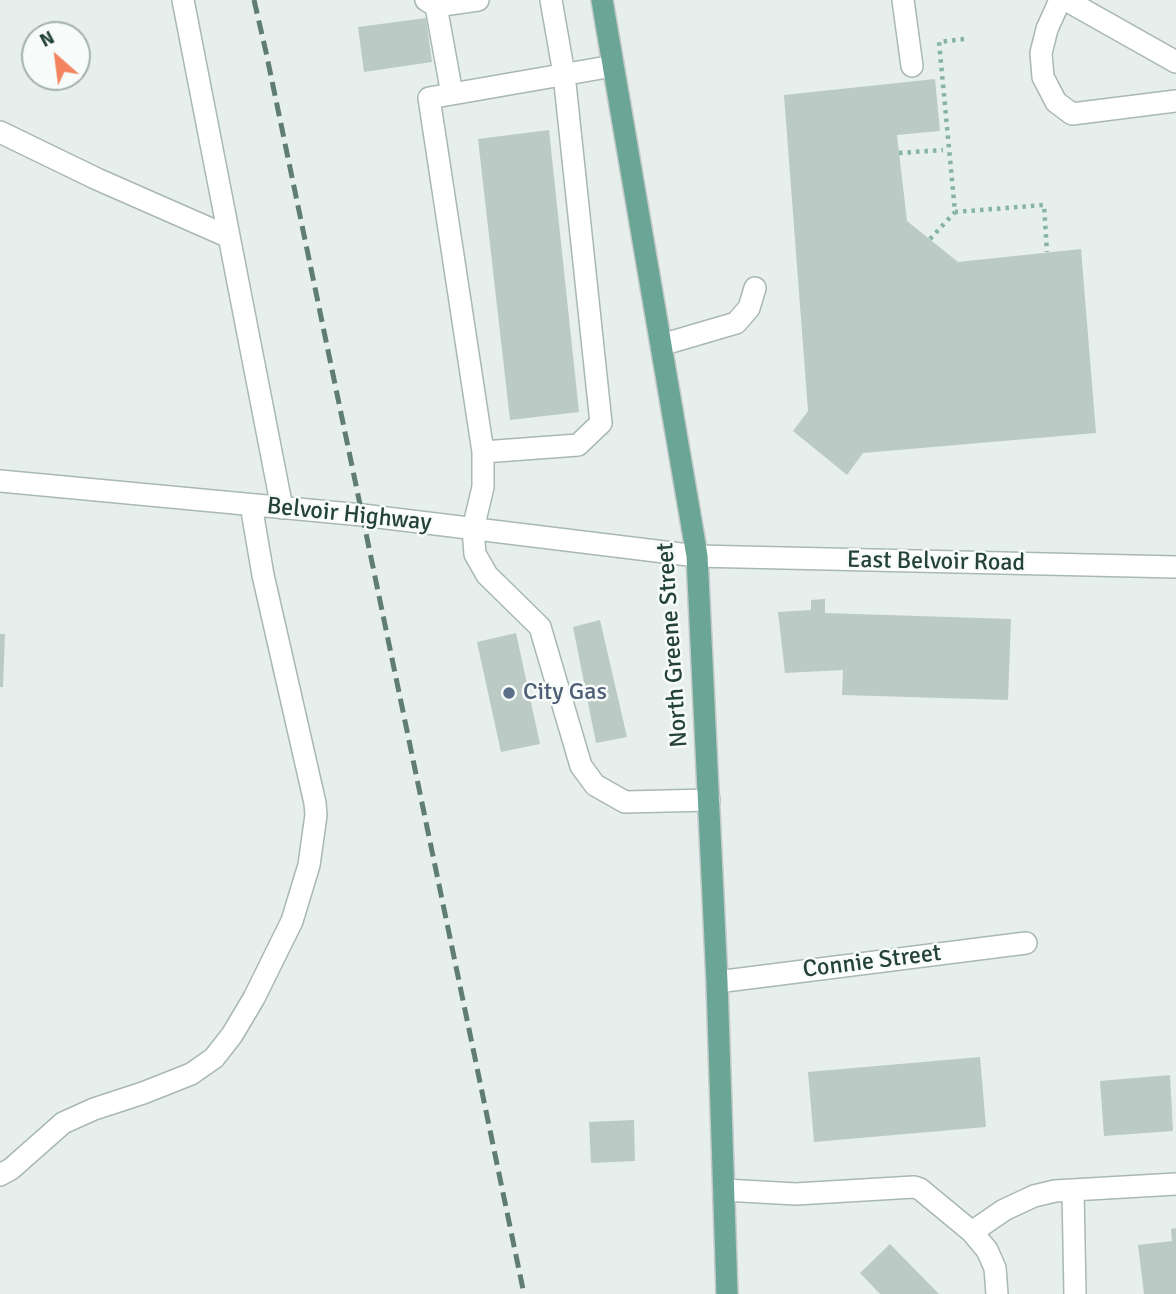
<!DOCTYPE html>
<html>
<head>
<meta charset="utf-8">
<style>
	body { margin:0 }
	#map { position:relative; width:1176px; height:1294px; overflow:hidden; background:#e6efeb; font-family:Signika,sans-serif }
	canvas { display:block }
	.north { position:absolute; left:21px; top:21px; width:70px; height:70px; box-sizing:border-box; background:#f7fbf9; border:2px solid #a3b1ad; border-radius:50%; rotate:332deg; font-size:19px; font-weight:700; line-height:28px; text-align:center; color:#24423a }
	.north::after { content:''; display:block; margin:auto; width:24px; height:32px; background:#f4845f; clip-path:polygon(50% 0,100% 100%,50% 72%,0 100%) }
</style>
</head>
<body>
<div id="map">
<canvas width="1176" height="1294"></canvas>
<div class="north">N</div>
</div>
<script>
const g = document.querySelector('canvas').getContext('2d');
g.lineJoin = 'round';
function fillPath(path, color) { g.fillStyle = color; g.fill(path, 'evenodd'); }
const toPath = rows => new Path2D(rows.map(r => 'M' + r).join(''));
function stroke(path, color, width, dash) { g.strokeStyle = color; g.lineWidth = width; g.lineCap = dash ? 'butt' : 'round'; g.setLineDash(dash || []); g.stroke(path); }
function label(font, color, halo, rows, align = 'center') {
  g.font = font + ' Signika,sans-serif'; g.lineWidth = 5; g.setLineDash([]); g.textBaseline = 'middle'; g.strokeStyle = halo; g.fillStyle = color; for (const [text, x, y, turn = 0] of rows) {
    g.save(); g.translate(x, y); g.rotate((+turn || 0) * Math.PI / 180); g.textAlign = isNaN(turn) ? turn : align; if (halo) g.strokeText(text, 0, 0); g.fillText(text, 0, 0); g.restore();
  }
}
const building = toPath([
	[426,18,432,62,364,72,358,27],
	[935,79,940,131,897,135,907,221,958,262,1081,249,1096,433,863,453,847,475,793,431,808,411,784,95],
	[549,130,579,412,510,420,478,139],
	[825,599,825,613,1011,619,1008,700,842,695,843,670,785,673,778,612,811,610,811,600],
	[600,620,627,737,596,743,573,627],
	[516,633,540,744,501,752,477,642],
	[0,634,5,634,3,687,0,687],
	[980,1057,986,1127,814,1142,808,1072],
	[1170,1075,1173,1131,1104,1136,1100,1081],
	[634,1120,635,1161,591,1163,589,1122],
	[1176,1228,1176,1294,1144,1294,1138,1245,1172,1241,1171,1229],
	[890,1244,939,1294,880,1294,860,1273]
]);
const path = toPath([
	[964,39,939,42,955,212,1044,205,1047,252],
	[899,153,943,150],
	[930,239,955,212]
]);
const minor = toPath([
	[183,0,282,508],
	[426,0,436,6,478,0],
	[903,0,912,66],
	[1060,0,1047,29,1041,53,1043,77,1056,102,1072,114,1176,101],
	[1066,0,1176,62],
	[436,6,452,94],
	[613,66,429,98,483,452,483,487,473,529,475,554,487,575,540,627,581,766,595,785,625,802,709,800],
	[0,132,97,179,229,237],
	[661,345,736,323,749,308,755,288],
	[483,452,578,445,601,423,564,74,551,0],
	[0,481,362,515,697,556,1176,567],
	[717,982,1026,943],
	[0,1175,11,1169,63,1123,94,1109,143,1093,191,1074,214,1058,232,1035,254,998,292,921,309,865,316,815,315,803,263,575,251,505],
	[724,1190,796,1194,914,1187,920,1189,972,1232,987,1250,995,1268,997,1294],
	[1073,1190,1075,1294],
	[972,1232,1004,1210,1034,1196,1055,1191,1176,1184]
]);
const major = toPath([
	[602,0,697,556,717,982,727,1294]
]);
const rail = toPath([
	[254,0,266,52,524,1294]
]);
const markers = [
	[509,693,7,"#5c6f8a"]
];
const streetNames = [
	["Belvoir Highway",349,515,6],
	["East Belvoir Road",936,562,1],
	["North Greene Street",673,645,-94],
	["Connie Street",872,962,-7]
];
const serviceNames = [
	["City Gas",523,693]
];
fillPath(building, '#bbcac4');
stroke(minor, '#a8b8b2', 24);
stroke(major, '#c2cac8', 24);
stroke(path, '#86b3a5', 4.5, [3.5, 5]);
stroke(minor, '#fff', 21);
stroke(major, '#6aa596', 21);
stroke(rail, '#5f7d75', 5, [14, 7]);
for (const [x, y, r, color] of markers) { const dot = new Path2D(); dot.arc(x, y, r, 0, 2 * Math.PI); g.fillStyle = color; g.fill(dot); stroke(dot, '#f7fbf9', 2.5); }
label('24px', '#24423a', '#f7fbf9', streetNames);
label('24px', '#4e5e75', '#f7fbf9', serviceNames, 'left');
</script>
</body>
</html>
